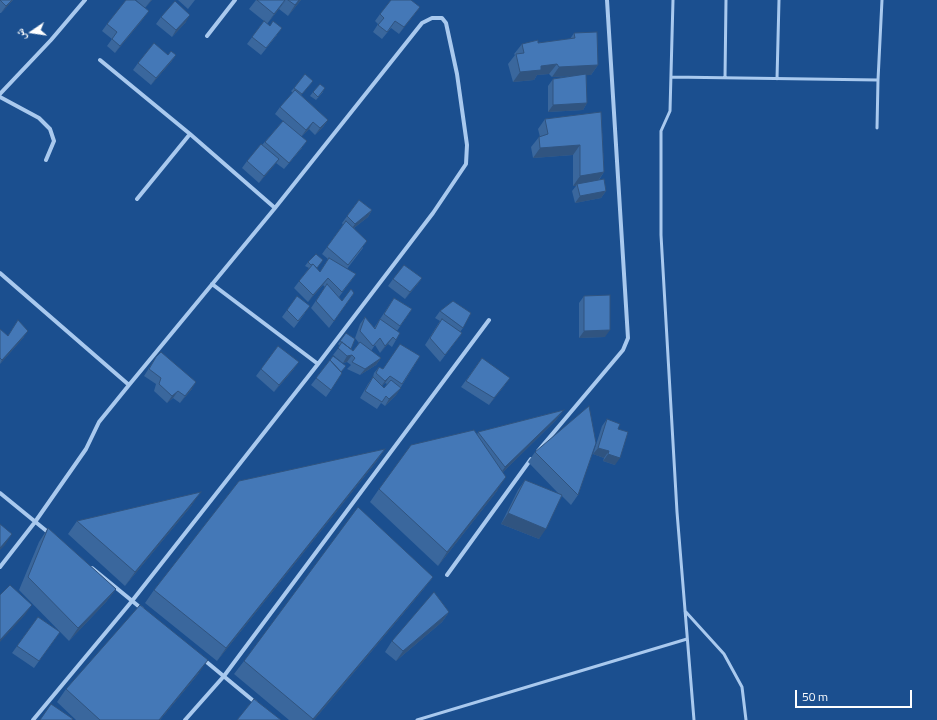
<!DOCTYPE html>
<html>
<head>
<meta charset="utf-8">
<style>
	body { margin:0 }
	#map { position:relative; width:937px; height:720px; overflow:hidden; background:#1b4f8f; font-family:"Titillium Web","Noto Naskh Arabic",sans-serif }
	canvas { display:block }
	.north { position:absolute; left:12px; top:12px; width:40px; height:40px; -webkit-text-stroke:3px #1b4f8f; paint-order:stroke; rotate:257deg; font-size:11px; font-weight:700; line-height:16px; text-align:center; color:#fff }
	.north::after { content:''; display:block; margin:auto; width:14px; height:18px; background:#fff; clip-path:polygon(50% 0,100% 100%,50% 72%,0 100%) }
	.scale { position:absolute; left:795px; top:690px; width:117px; height:18px; box-sizing:border-box; border:2px solid #fff; border-top:0; padding-left:5px; font-size:12px; line-height:14px; white-space:nowrap; color:#fff; -webkit-text-stroke:3px #1b4f8f; paint-order:stroke }
</style>
</head>
<body>
<div id="map">
<canvas width="937" height="720"></canvas>
<div class="north">ش</div>
<div class="scale">50 m</div>
</div>
<script>
const g = document.querySelector('canvas').getContext('2d');
g.lineJoin = 'round';
const toPath = rows => new Path2D(rows.map(r => 'M' + r).join(''));
function stroke(path, color, width, dash) { g.strokeStyle = color; g.lineWidth = width; g.lineCap = dash ? 'butt' : 'round'; g.setLineDash(dash || []); g.stroke(path); }
function fillPath(path, color) { g.fillStyle = color; g.fill(path, 'evenodd'); }
const lane = toPath([
	[673,0,670,111,661,131,661,235,677,512,694,720],
	[671,77,878,80,877,128],
	[725,78,726,0],
	[777,79,779,0],
	[878,80,882,0],
	[685,611,724,654,742,687,746,720],
	[417,720,687,639]
]);
const street = toPath([
	[207,36,235,0],
	[100,60,190,134,275,208],
	[0,94,51,40,85,0],
	[0,97,39,118,50,129,54,141,46,160],
	[137,199,190,134],
	[0,273,129,385],
	[212,284,318,364],
	[538,451,623,350,628,338,607,0],
	[0,493,49,533],
	[0,567,35,522,86,449,99,422,129,385,275,208,422,23,432,18,442,18,446,23,457,74,467,145,466,164,433,213,318,364,132,601,33,720],
	[92,568,142,609],
	[447,575,531,459],
	[203,659,256,703],
	[185,720,224,676,489,320]
]);
const wall = toPath([
	[0,0,13,0,1,13,0,13],
	[136,0,152,0,145,8,144,18,115,53,107,46,112,39,102,31,107,24,145,8],
	[178,0,195,0,188,9],
	[256,0,301,0,288,16,279,9,267,24,277,35,261,55,247,44,264,21,249,9],
	[420,7,399,34,391,28,382,39,373,32,378,24,375,21,380,14],
	[161,17,186,22,172,37,156,24],
	[574,33,598,65,591,75,586,75,587,103,583,110,548,112,548,86,553,79,570,76,552,77,549,74,537,75,534,80,513,82,508,64,515,55,514,54,522,44,538,43,570,39],
	[168,55,176,55,171,62,151,85,133,70,138,63],
	[313,81,301,95,328,120,323,127,315,135,309,129,301,137,302,148,284,169,276,163,259,183,242,168,247,161,262,145,283,121,275,114,280,107,293,93,291,91,294,88],
	[313,92,323,92,316,100,310,96],
	[601,112,604,172,599,180,606,191,601,198,575,203,572,191,576,186,573,186,573,155,533,158,531,147,539,137,540,137,538,129,545,119],
	[359,200,372,210,368,217,354,228,363,248,347,269,356,274,339,297,342,301,354,293,329,328,311,308,325,287,323,285,308,302,294,288,309,268,305,266,308,262,317,269,320,272,328,259,322,254,343,225,342,223],
	[422,278,417,285,405,299,388,286,393,279],
	[297,296,305,313,294,328,282,317],
	[584,296,605,337,579,338,579,303],
	[394,298,412,309,397,331,396,340,392,347,388,344,380,353,375,345,371,351,381,358,376,365,360,375,347,369,351,365,347,362,343,363,333,355,340,346,338,344,346,333,351,349,353,351,359,343,355,338,360,324,365,317,374,328],
	[440,311,463,328,460,332,462,333,440,362,425,345,440,321,435,318],
	[18,320,24,337,0,364,0,329,8,336],
	[278,346,294,369,274,392,256,376],
	[420,356,396,395,385,406,381,403,377,409,360,398,368,384,373,377,374,373,379,367,383,369],
	[385,383,387,384,384,388,382,386],
	[156,357,192,389,180,403,173,398,167,403,154,391,156,384,144,376],
	[482,358,505,385,489,405,461,387],
	[330,360,341,372,331,390,326,397,311,385],
	[564,410,556,420,503,472,497,491,438,566,370,502,379,489,477,435,478,432],
	[607,419,618,429,615,465,603,461,604,458,593,454,602,426],
	[385,449,376,462,217,661,145,603,154,590],
	[535,452,578,495,571,505,562,496,539,539,501,524,518,490,525,480,559,494,528,462],
	[192,505,125,586,68,534,77,521],
	[48,528,116,589,106,602,69,641,19,590,39,542],
	[433,577,423,590,314,720,289,720,234,674,244,661],
	[449,612,442,622,396,661,385,652,392,641],
	[38,617,60,632,34,668,12,653],
	[199,673,160,720,76,720,57,702,66,689]
]);
const shadedWall = toPath([
	[12,0,13,0,1,13,6,6],
	[151,0,152,0,145,8],
	[286,0,279,9,267,24,274,14],
	[299,0,301,0,288,16,295,5],
	[420,7,415,14,399,34,404,27],
	[149,11,144,18,115,53,120,46],
	[190,15,186,22,172,37,176,30],
	[176,55,171,62,151,85,156,78],
	[557,64,549,74,537,75,534,80,513,82,520,72,541,66],
	[598,65,591,75,552,77,559,67],
	[587,103,583,110,548,112,553,105],
	[328,120,323,127,315,135,320,128],
	[313,122,309,129,301,137,306,130],
	[580,145,573,155,533,158,540,148],
	[279,159,274,166,259,183,264,176],
	[604,172,597,182,577,184,576,186,573,186,580,176],
	[606,191,601,198,575,203,580,196],
	[372,210,368,217,350,231,355,224],
	[328,278,323,285,308,302,313,295],
	[422,278,417,285,405,299,410,292],
	[610,330,605,337,579,338,584,331],
	[28,331,24,337,0,364,2,360],
	[393,337,388,344,380,353,385,346],
	[352,355,347,362,343,363,347,356],
	[381,358,376,365,360,375,365,369],
	[299,362,294,369,274,392,279,385],
	[390,376,385,383,380,388,385,381],
	[510,378,505,385,489,405,494,398],
	[196,382,192,389,180,403,185,396],
	[401,388,396,395,385,406,389,399],
	[178,391,173,398,167,403,172,396],
	[564,410,556,420,498,477,505,467],
	[598,448,609,451,604,458,593,454],
	[385,449,376,462,217,661,226,648],
	[608,454,620,458,615,465,603,461],
	[506,477,497,491,438,566,447,552],
	[201,492,192,505,125,586,135,572],
	[508,513,546,529,539,539,501,524],
	[12,534,5,545,0,550,0,548],
	[433,577,423,590,314,720,312,720],
	[116,589,106,602,69,641,78,628],
	[32,605,25,615,0,642,0,640],
	[449,612,442,622,396,661,403,651],
	[208,660,199,673,160,720,159,720]
]);
const building = toPath([
	[0,0,12,0,6,6,0,0],
	[126,0,135,0,149,11,120,46,112,39,117,32,107,24,126,0],
	[257,0,285,0,274,14,257,0],
	[288,0,299,0,295,5,288,0],
	[391,0,411,0,420,7,404,27,395,21,387,32,378,25,384,18,380,14,391,0],
	[175,1,190,15,176,30,161,17,175,1],
	[264,21,270,26,273,21,282,28,266,48,252,37,264,21],
	[597,32,598,65,559,67,557,64,541,66,541,70,520,72,516,54,524,53,522,44,538,40,538,43,575,38,574,33,597,32],
	[154,43,168,55,171,51,176,55,156,78,138,63,154,43],
	[305,74,313,81,302,94,294,88,305,74],
	[586,74,587,103,553,105,553,79,586,74],
	[320,84,325,88,318,97,313,92,320,84],
	[295,90,328,120,320,128,313,122,306,130,280,107,295,90],
	[601,112,604,172,580,176,580,145,540,148,539,137,548,134,545,119,601,112],
	[283,121,307,141,289,163,265,142,283,121],
	[261,144,279,159,264,176,247,161,261,144],
	[604,179,606,191,580,196,577,184,604,179],
	[359,200,372,210,355,224,347,216,359,200],
	[346,221,367,241,348,265,327,247,346,221],
	[316,254,323,260,317,268,313,264,311,265,308,262,316,254],
	[329,258,356,274,342,292,328,278,313,295,299,281,313,264,320,272,329,258],
	[404,265,422,278,410,292,393,279,404,265],
	[327,284,342,301,351,289,354,293,334,321,316,301,327,284],
	[610,295,610,330,584,331,584,296,610,295],
	[297,296,310,306,298,321,287,310,297,296],
	[394,298,412,309,400,326,384,314,394,298],
	[453,301,471,313,463,328,440,311,453,301],
	[365,317,375,329,380,319,400,333,396,340,393,337,385,346,380,338,373,346,360,331,365,317],
	[442,319,462,333,445,355,430,338,442,319],
	[18,320,28,331,2,360,0,358,0,329,8,336,18,320],
	[346,333,355,339,351,349,340,341,346,333],
	[342,342,353,351,360,342,381,358,365,369,352,362,355,358,352,355,347,356,338,348,342,342],
	[400,344,420,356,402,384,390,376,385,381,376,373,379,367,383,369,400,344],
	[278,346,299,362,279,385,261,369,278,346],
	[161,352,196,382,185,396,178,391,172,396,159,384,161,378,149,369,156,357,161,352],
	[333,356,346,366,341,372,330,360,333,356],
	[482,358,510,378,494,398,466,381,482,358],
	[330,360,342,373,331,390,316,378,330,360],
	[373,377,384,388,391,380,401,388,389,399,386,396,382,402,365,391,373,377],
	[589,406,596,443,578,495,535,452,589,406],
	[564,410,505,467,478,432,564,410],
	[607,419,620,424,618,429,628,432,620,458,608,454,609,451,598,448,607,419],
	[474,430,506,477,447,552,379,489,411,445,474,430],
	[385,449,226,648,154,590,239,481,385,449],
	[525,480,562,495,546,529,508,513,525,480],
	[201,492,135,572,77,521,201,492],
	[358,507,433,577,313,719,244,661,358,507],
	[0,524,12,534,0,548,0,524],
	[48,528,116,589,78,628,28,577,48,528],
	[10,585,32,605,0,640,0,595,10,585],
	[434,592,449,612,403,651,392,641,434,592],
	[140,605,208,660,159,720,100,720,66,689,140,605],
	[38,617,60,632,39,661,17,646,38,617],
	[254,699,281,720,237,720,254,699],
	[51,704,73,719,72,720,40,720,51,704]
]);
stroke(lane, '#a9c9ee', 3);
stroke(street, '#a9c9ee', 4);
fillPath(wall, '#3a679d');
fillPath(shadedWall, '#305480');
fillPath(building, '#4478b7');
stroke(building, '#305480', 1);
</script>
</body>
</html>
